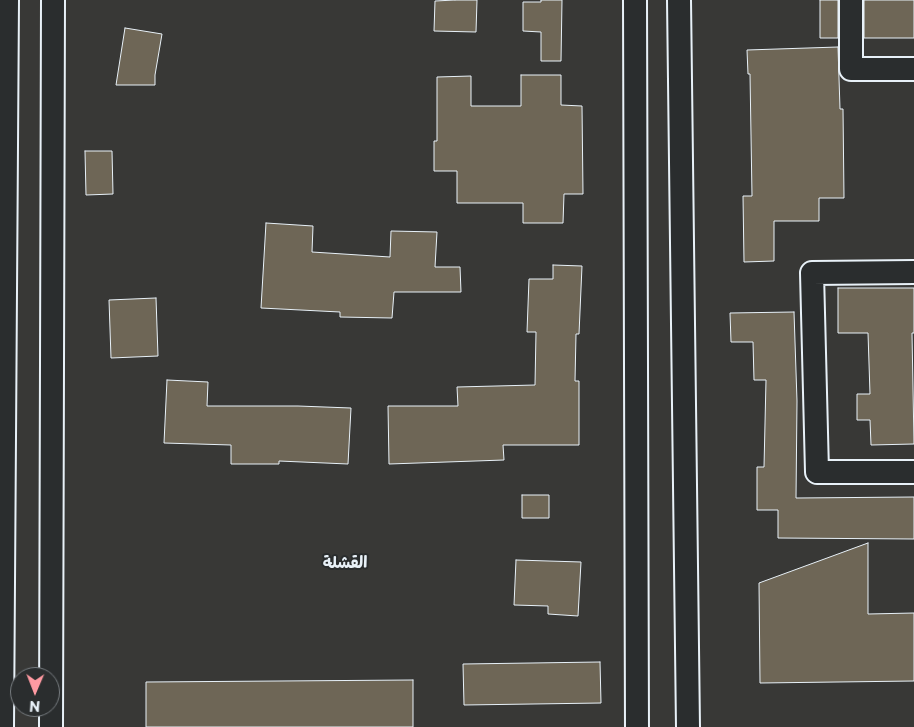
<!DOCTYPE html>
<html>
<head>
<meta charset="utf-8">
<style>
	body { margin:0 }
	#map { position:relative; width:914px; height:727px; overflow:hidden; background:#383836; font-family:"Playpen Sans",sans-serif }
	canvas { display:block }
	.north { position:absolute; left:10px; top:667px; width:50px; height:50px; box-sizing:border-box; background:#2a2d2e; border:1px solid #767b7f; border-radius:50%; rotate:181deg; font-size:14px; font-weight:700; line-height:20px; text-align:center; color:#e8f1f8 }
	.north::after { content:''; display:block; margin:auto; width:18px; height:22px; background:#ff9aa2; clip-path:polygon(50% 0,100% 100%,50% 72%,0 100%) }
</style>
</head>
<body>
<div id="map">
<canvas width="914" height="727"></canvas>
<div class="north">N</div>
</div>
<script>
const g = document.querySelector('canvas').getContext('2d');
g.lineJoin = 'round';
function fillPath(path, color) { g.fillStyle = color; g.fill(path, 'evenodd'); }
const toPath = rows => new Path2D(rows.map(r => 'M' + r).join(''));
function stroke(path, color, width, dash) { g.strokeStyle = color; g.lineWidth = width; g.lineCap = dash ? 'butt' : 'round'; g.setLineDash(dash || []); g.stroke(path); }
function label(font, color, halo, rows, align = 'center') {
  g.font = font + ' "Playpen Sans","Playpen Sans Arabic",sans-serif'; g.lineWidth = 4; g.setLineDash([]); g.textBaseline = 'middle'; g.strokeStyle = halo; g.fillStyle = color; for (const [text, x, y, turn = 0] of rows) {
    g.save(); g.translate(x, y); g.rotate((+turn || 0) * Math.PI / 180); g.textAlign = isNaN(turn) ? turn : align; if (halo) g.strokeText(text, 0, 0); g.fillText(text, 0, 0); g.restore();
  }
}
const building = toPath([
	[455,0,477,0,476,32,434,31,435,1,455,0],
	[541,0,562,0,561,61,541,61,541,32,523,31,523,2,541,2,541,0],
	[820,0,838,0,838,38,820,38,820,0],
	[864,0,914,0,914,38,864,38,864,0],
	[125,28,162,34,155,75,155,85,116,85,125,28],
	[838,47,840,109,843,109,844,198,819,198,819,221,774,221,774,261,744,262,743,196,752,196,750,74,748,74,747,50,838,47],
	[521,75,561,75,561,105,582,106,583,194,564,194,563,223,523,223,523,203,457,203,457,171,434,171,434,141,437,141,437,77,471,76,471,106,521,106,521,75],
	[85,151,112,151,113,194,86,195,85,151],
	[266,223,313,226,312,252,390,257,391,231,437,232,435,267,460,267,461,292,394,292,392,318,340,317,340,312,261,308,266,223],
	[553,265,582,266,579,334,576,334,575,381,579,381,579,445,503,445,504,460,389,464,388,406,458,406,457,387,535,385,536,332,527,332,529,279,553,279,553,265],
	[838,288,914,288,914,333,912,333,914,444,871,445,870,420,857,420,857,394,870,394,868,333,838,333,838,288],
	[156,298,158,356,111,358,109,300,156,298],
	[794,312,797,401,796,498,914,497,914,539,778,538,778,510,757,510,757,467,764,467,766,380,754,380,753,342,731,342,730,313,794,312],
	[167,380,208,382,207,406,298,406,351,408,348,464,279,461,279,464,231,464,231,445,164,443,167,380],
	[522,495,549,495,549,518,522,518,522,495],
	[868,543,868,614,914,613,914,681,760,683,759,583,868,543],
	[516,560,581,562,578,616,548,614,548,606,514,605,516,560],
	[600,662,601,703,464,705,463,664,600,662],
	[413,680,413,727,146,727,146,682,413,680]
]);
const minor = toPath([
	[635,0,637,727],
	[679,0,688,727],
	[851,0,851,69,914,69],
	[914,272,812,273,817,472,914,472],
	[2,727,7,0],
	[51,727,53,0]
]);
const neighbourhoodNames = [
	["القشلة",345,564]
];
fillPath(building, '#6e6656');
stroke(building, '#e8f1f8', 1);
stroke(minor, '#e8f1f8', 26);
stroke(minor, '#2a2d2e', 22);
label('bold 16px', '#e8f1f8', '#2a2d2e', neighbourhoodNames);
</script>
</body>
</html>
